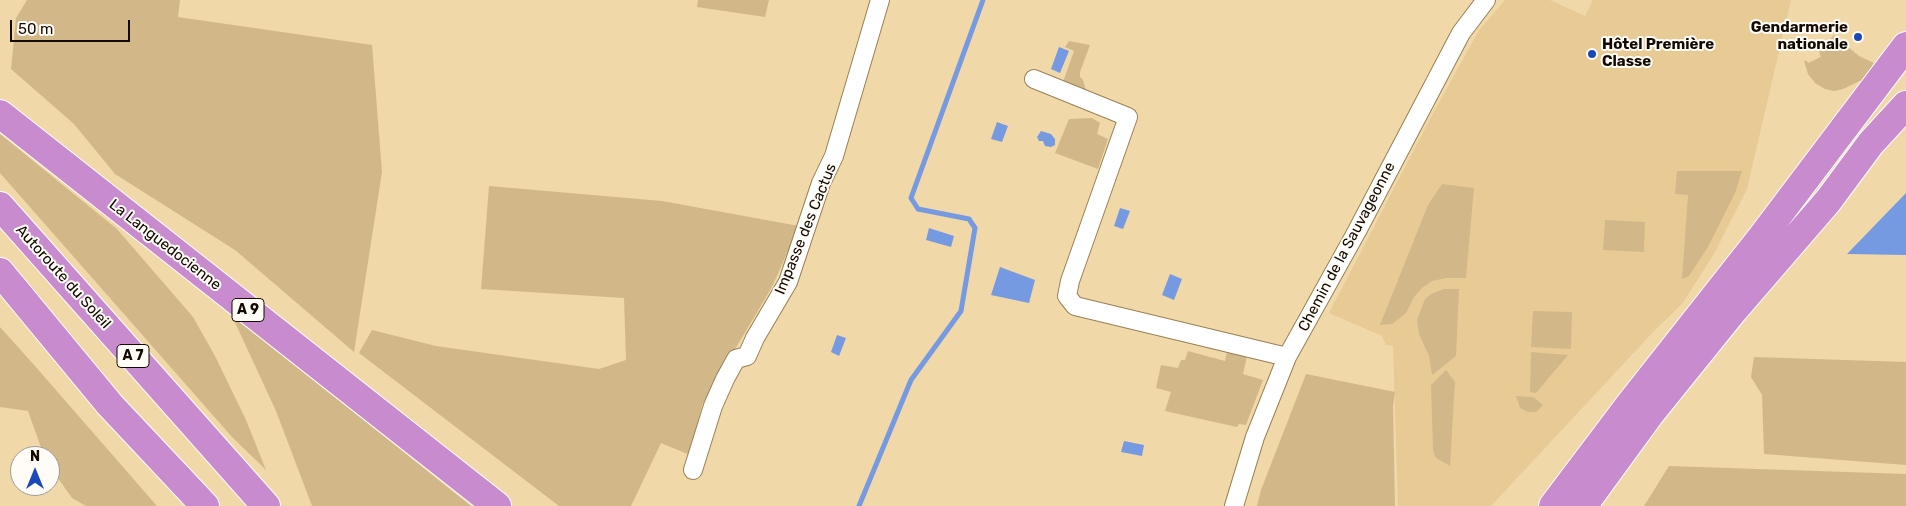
<!DOCTYPE html>
<html>
<head>
<meta charset="utf-8">
<style>
	body { margin:0 }
	#map { position:relative; width:1906px; height:506px; overflow:hidden; background:#f1d8a8; font-family:Rubik,sans-serif }
	canvas { display:block }
	.north { position:absolute; left:10px; top:446px; width:50px; height:50px; box-sizing:border-box; background:#fffcf7; border:1px solid #a19b94; border-radius:50%; rotate:0deg; font-size:14px; font-weight:700; line-height:20px; text-align:center; color:#130a00 }
	.north::after { content:''; display:block; margin:auto; width:18px; height:22px; background:#1a4ab7; clip-path:polygon(50% 0,100% 100%,50% 72%,0 100%) }
	.scale { position:absolute; left:10px; top:20px; width:120px; height:22px; box-sizing:border-box; border:2px solid #130a00; border-top:0; padding-left:6px; font-size:15px; line-height:18px; white-space:nowrap; color:#130a00; -webkit-text-stroke:4px #fffcf7; paint-order:stroke }
</style>
</head>
<body>
<div id="map">
<canvas width="1906" height="506"></canvas>
<div class="north">N</div>
<div class="scale">50 m</div>
</div>
<script>
const g = document.querySelector('canvas').getContext('2d');
g.lineJoin = 'round';
function fillPath(path, color) { g.fillStyle = color; g.fill(path, 'evenodd'); }
const toPath = rows => new Path2D(rows.map(r => 'M' + r).join(''));
function stroke(path, color, width, dash) { g.strokeStyle = color; g.lineWidth = width; g.lineCap = dash ? 'butt' : 'round'; g.setLineDash(dash || []); g.stroke(path); }
function label(font, color, halo, rows, align = 'center') {
  g.font = font + ' Rubik,sans-serif'; g.lineWidth = 4; g.setLineDash([]); g.textBaseline = 'middle'; g.strokeStyle = halo; g.fillStyle = color; for (const [text, x, y, turn = 0] of rows) {
    g.save(); g.translate(x, y); g.rotate((+turn || 0) * Math.PI / 180); g.textAlign = isNaN(turn) ? turn : align; if (halo) g.strokeText(text, 0, 0); g.fillText(text, 0, 0); g.restore();
  }
}
const built = toPath([
	[1505,0,1550,0,1585,16,1593,0,1791,0,1747,189,1714,254,1682,304,1655,330,1491,506,1398,506,1393,346,1386,345,1382,336,1329,313,1431,117,1479,30]
]);
const green = toPath([
	[27,0,180,0,178,17,372,45,382,172,354,352,235,250,115,174,74,124,11,69,16,18],
	[698,0,769,0,765,17,697,7],
	[1834,35,1859,56,1874,63,1864,79,1843,89,1834,91,1825,89,1815,83,1808,74,1804,61,1807,61,1808,63,1821,57,1819,52],
	[1069,41,1090,45,1080,72,1080,77,1083,80,1086,91,1063,82,1074,51,1065,47],
	[1092,118,1100,123,1097,134,1108,139,1098,169,1055,153,1069,119],
	[0,134,117,229,193,317,215,356,246,420,266,470,232,437,0,173],
	[1677,171,1742,171,1735,193,1708,247,1689,276,1682,279,1688,195,1675,194],
	[1442,184,1474,188,1466,278,1446,278,1432,281,1423,287,1414,297,1406,313,1392,324,1380,325,1428,205],
	[489,186,662,201,799,226,772,287,702,405,690,455,661,443,631,506,559,506,359,353,372,330,436,346,599,369,626,360,624,298,481,289],
	[1605,220,1645,222,1644,252,1603,250],
	[1444,289,1459,289,1456,356,1432,375,1429,356,1419,334,1417,320,1425,299,1431,294],
	[1533,311,1572,312,1571,349,1531,347],
	[232,316,390,441,471,506,312,506,276,411],
	[0,327,35,366,157,506,86,506,72,498,50,467,50,456,44,456,28,411,0,407],
	[1188,351,1225,361,1227,352,1247,356,1243,374,1263,380,1246,425,1239,424,1237,427,1165,411,1171,392,1156,388,1161,365,1178,368,1181,360,1185,360],
	[1531,352,1568,355,1536,393,1530,392],
	[1754,357,1906,362,1906,465,1764,454,1762,395,1751,377],
	[1446,370,1455,382,1450,466,1436,458,1433,450,1431,385],
	[1306,374,1395,392,1393,406,1395,506,1257,506,1261,490],
	[1516,396,1533,397,1543,405,1536,412,1528,412,1520,408],
	[1669,466,1906,474,1906,506,1644,506]
]);
const water = toPath([
	[1059,47,1069,51,1060,73,1051,69],
	[997,122,1008,126,1002,142,991,139],
	[1041,131,1051,134,1055,139,1055,145,1051,147,1045,146,1043,141,1039,141,1037,137],
	[1906,193,1906,255,1847,254],
	[1120,208,1130,211,1123,229,1114,226],
	[929,228,954,236,951,247,926,240],
	[1000,267,1035,280,1029,303,991,295],
	[1170,274,1182,279,1174,300,1162,295],
	[837,335,846,338,839,356,831,352],
	[1124,441,1144,445,1142,456,1121,452]
]);
const stream = toPath([
	[859,506,911,380,961,311,975,228,969,219,918,209,911,198,983,0]
]);
const minor = toPath([
	[1034,79,1128,117,1070,281,1067,296,1075,306,1287,357],
	[693,470,713,406,725,379,736,359,747,356,755,338,788,282,821,183,834,156,880,0],
	[1234,506,1255,437,1287,357,1357,231,1461,33,1486,0]
]);
const motorway = toPath([
	[0,114,497,506],
	[0,206,266,506],
	[0,272,110,405,205,506],
	[1553,506,1630,404,1761,238,1906,46],
	[1583,506,1650,414,1733,311,1828,201,1871,143,1906,105]
]);
const markers = [
	[1858,37,5,"#1a4ab7"],
	[1592,54,5,"#1a4ab7"]
];
const shields = [
	[248,310,32],
	[133,356,32]
];
const shieldNames = [
	["A 9",248,310],
	["A 7",133,356]
];
const poiNames = [
	["Gendarmerie",1848,28],
	["nationale",1848,45],
	["Hôtel Première",1602,45,"left"],
	["Classe",1602,62,"left"]
];
const streetNames = [
	["Impasse des Cactus",806,229,-68],
	["La Languedocienne",165,245,38],
	["Chemin de la Sauvageonne",1347,247,-62],
	["Autoroute du Soleil",63,277,48]
];
fillPath(built, '#e8cb94');
fillPath(green, '#d2b888');
fillPath(water, '#769ae2');
stroke(stream, '#769ae2', 5);
stroke(minor, '#988154', 20);
stroke(motorway, '#fff', 30);
stroke(minor, '#fff', 18);
stroke(motorway, '#c78bce', 28);
for (const [x, y, r, color] of markers) { const dot = new Path2D(); dot.arc(x, y, r, 0, 2 * Math.PI); g.fillStyle = color; g.fill(dot); stroke(dot, '#fffcf7', 2); }
for (const [x, y, w] of shields) { const box = new Path2D(); box.roundRect(x - w / 2, y - 11.5, w, 23, 4); g.fillStyle = '#fffcf7'; g.fill(box); stroke(box, '#130a00', 1); }
label('bold 14px', '#130a00', null, shieldNames);
label('bold 15px', '#130a00', '#fffcf7', poiNames, 'right');
label('15px', '#130a00', '#fffcf7', streetNames);
</script>
</body>
</html>
